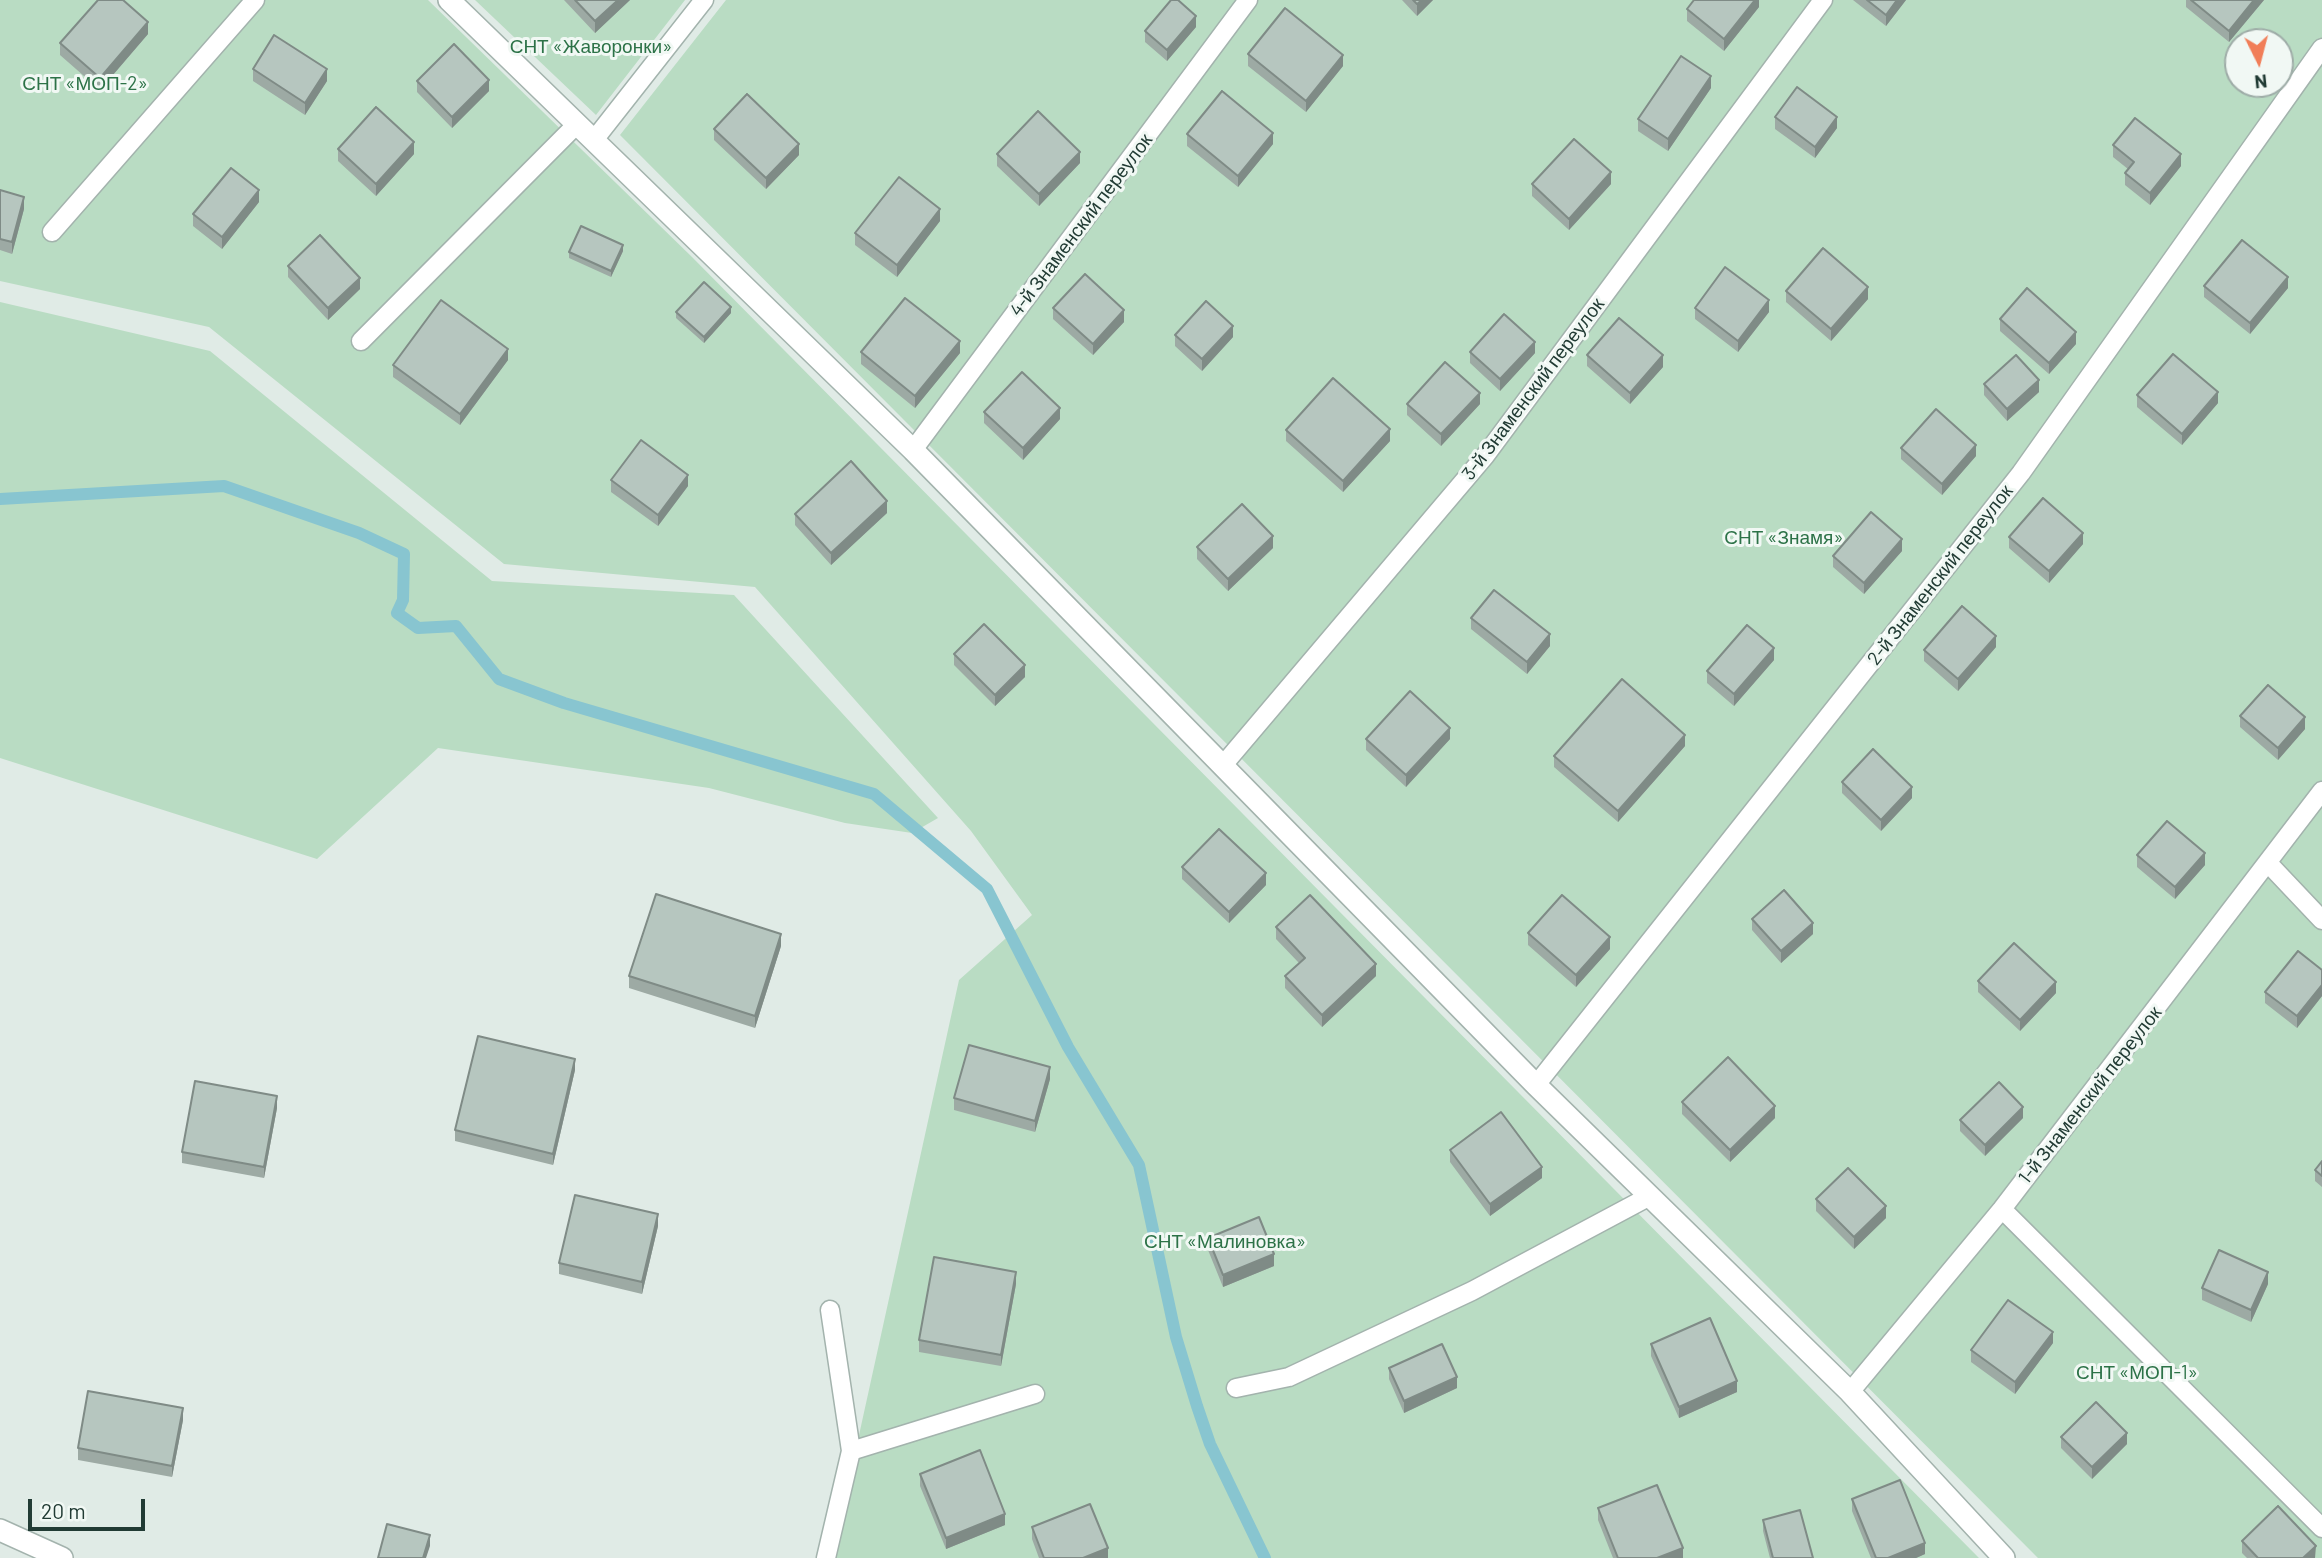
<!DOCTYPE html>
<html>
<head>
<meta charset="utf-8">
<style>
	body { margin:0 }
	#map { position:relative; width:2322px; height:1558px; overflow:hidden; background:#e0ebe6; font-family:Barlow,sans-serif }
	canvas { display:block }
	.north { position:absolute; left:2224px; top:28px; width:70px; height:70px; box-sizing:border-box; background:#f1f8f4; border:2px solid #9eaca7; border-radius:50%; rotate:174deg; font-size:19px; font-weight:700; line-height:28px; text-align:center; color:#213b34 }
	.north::after { content:''; display:block; margin:auto; width:24px; height:32px; background:#f17e58; clip-path:polygon(50% 0,100% 100%,50% 72%,0 100%) }
	.scale { position:absolute; left:28px; top:1499px; width:117px; height:32px; box-sizing:border-box; border:4px solid #213b34; border-top:0; padding-left:9px; font-size:21px; line-height:24px; white-space:nowrap; color:#213b34; -webkit-text-stroke:5px #f1f8f4; paint-order:stroke }
</style>
</head>
<body>
<div id="map">
<canvas width="2322" height="1558"></canvas>
<div class="north">N</div>
<div class="scale">20 m</div>
</div>
<script>
const g = document.querySelector('canvas').getContext('2d');
g.lineJoin = 'round';
function fillPath(path, color) { g.fillStyle = color; g.fill(path, 'evenodd'); }
const toPath = rows => new Path2D(rows.map(r => 'M' + r).join(''));
function stroke(path, color, width, dash) { g.strokeStyle = color; g.lineWidth = width; g.lineCap = dash ? 'butt' : 'round'; g.setLineDash(dash || []); g.stroke(path); }
function label(font, color, halo, rows, align = 'center') {
  g.font = font + ' Barlow,sans-serif'; g.lineWidth = 6; g.setLineDash([]); g.textBaseline = 'middle'; g.strokeStyle = halo; g.fillStyle = color; for (const [text, x, y, turn = 0] of rows) {
    g.save(); g.translate(x, y); g.rotate((+turn || 0) * Math.PI / 180); g.textAlign = isNaN(turn) ? turn : align; if (halo) g.strokeText(text, 0, 0); g.fillText(text, 0, 0); g.restore();
  }
}
const green = toPath([
	[0,0,428,0,692,257,1979,1558,832,1558,959,980,1032,915,971,831,755,587,504,564,209,327,0,281],
	[475,0,685,0,596,115],
	[726,0,2322,0,2322,1558,2038,1558,620,135],
	[2238,42,2280,42,2280,84,2238,84],
	[0,302,210,351,492,581,734,595,938,818,912,833,845,823,709,788,438,748,317,859,0,758]
]);
const stream = toPath([
	[0,499,224,486,359,533,404,554,403,600,397,613,418,628,456,626,499,679,564,703,874,794,987,889,1068,1047,1139,1165,1176,1337,1197,1406,1210,1444,1265,1558]
]);
const lane = toPath([
	[594,140,704,0],
	[52,232,255,0],
	[361,341,577,124],
	[913,450,1248,0],
	[1224,764,1485,456,1823,0],
	[2268,863,2322,920],
	[1536,1085,2021,473,2322,48],
	[2002,1209,2322,1528],
	[830,1310,851,1451],
	[1236,1388,1289,1377,1472,1291,1650,1196],
	[1850,1392,2002,1209,2322,791],
	[826,1558,851,1451,1035,1394]
]);
const street = toPath([
	[449,0,913,450,1536,1085,1850,1392,2004,1558],
	[0,1530,62,1558]
]);
const wall = toPath([
	[564,0,630,0,595,33],
	[1402,0,1433,0,1417,16],
	[1759,0,1759,7,1724,51,1687,21,1687,9],
	[1853,0,1906,0,1886,26],
	[2186,0,2264,0,2229,42,2186,7],
	[1196,27,1167,61,1145,42,1145,31],
	[148,34,100,90,60,55,60,43],
	[1248,54,1343,66,1306,112,1248,66],
	[253,69,327,81,305,115,253,81],
	[417,81,489,91,452,128,417,92],
	[1711,88,1668,151,1638,131,1638,119],
	[1775,117,1837,128,1815,158,1775,129],
	[714,129,799,155,766,189,714,140],
	[1187,134,1273,144,1238,187,1187,146],
	[2113,145,2181,166,2150,205,2125,185,2125,173,2128,169,2113,157],
	[338,149,414,154,376,196,338,161],
	[997,154,1080,163,1039,206,997,166],
	[1532,184,1611,184,1569,230,1532,196],
	[0,190,24,209,12,254,0,250],
	[259,202,222,249,193,226,193,214],
	[940,221,897,277,855,245,855,233],
	[623,251,611,277,569,258,569,252],
	[288,266,360,289,328,320,288,277],
	[2204,286,2288,288,2250,334,2204,297],
	[1786,291,1868,299,1831,341,1786,302],
	[1053,308,1124,322,1093,355,1053,319],
	[1695,308,1769,312,1738,352,1695,319],
	[676,312,731,313,704,343,676,318],
	[2000,319,2076,344,2049,374,2000,331],
	[1175,335,1233,337,1202,371,1175,346],
	[861,352,960,353,915,408,861,364],
	[1470,352,1535,353,1500,391,1470,363],
	[1587,355,1663,367,1630,404,1587,366],
	[508,360,460,425,393,377,393,365],
	[1984,384,2039,392,2007,421,1984,395],
	[2137,395,2218,403,2182,445,2137,407],
	[1407,404,1480,404,1441,446,1407,415],
	[984,412,1060,419,1023,460,984,423],
	[1286,430,1390,441,1343,492,1286,441],
	[1901,448,1976,456,1942,495,1901,459],
	[611,480,688,486,658,526,611,492],
	[887,513,831,565,795,525,795,514],
	[2009,537,2083,544,2049,583,2009,548],
	[1197,547,1273,548,1228,591,1197,559],
	[1902,551,1864,594,1833,567,1833,556],
	[1471,618,1550,646,1527,674,1471,629],
	[1996,647,1958,691,1924,661,1924,650],
	[954,654,1025,677,995,706,954,665],
	[1774,660,1734,706,1707,683,1707,671],
	[2240,716,2305,729,2278,760,2240,727],
	[1366,739,1450,739,1406,787,1366,750],
	[1685,746,1618,822,1554,767,1554,756],
	[1842,782,1912,798,1881,831,1842,793],
	[2137,855,2205,865,2175,899,2137,867],
	[1182,867,1266,885,1229,923,1182,879],
	[1752,919,1813,934,1781,963,1752,930],
	[1276,927,1376,976,1322,1027,1285,988,1285,976,1299,963,1276,939],
	[1528,933,1610,949,1576,987,1528,945],
	[781,946,755,1028,629,988,629,976],
	[2322,970,2322,996,2297,1028,2265,1003,2265,992],
	[1978,981,2056,993,2020,1031,1978,992],
	[575,1070,553,1165,455,1141,455,1130],
	[1050,1079,1035,1132,954,1110,954,1098],
	[1682,1102,1775,1118,1730,1162,1682,1114],
	[277,1108,264,1178,182,1163,182,1152],
	[2023,1118,1985,1156,1960,1131,1960,1120],
	[1450,1150,1542,1178,1490,1216,1450,1162],
	[2322,1161,2322,1187,2315,1181,2315,1170],
	[1816,1199,1886,1218,1854,1249,1816,1211],
	[658,1226,642,1294,559,1274,559,1263],
	[1208,1238,1274,1266,1223,1287,1208,1250],
	[1016,1284,1001,1366,919,1352,919,1340],
	[2268,1284,2251,1322,2202,1300,2202,1288],
	[2053,1343,2015,1394,1971,1362,1971,1350],
	[1651,1344,1737,1392,1679,1418,1651,1356],
	[1389,1368,1457,1388,1404,1413,1389,1379],
	[183,1420,172,1477,78,1460,78,1448],
	[2061,1437,2127,1444,2092,1479,2061,1448],
	[920,1474,1005,1525,946,1549,920,1486],
	[1852,1499,1925,1554,1916,1558,1871,1558,1852,1511],
	[1598,1508,1683,1558,1613,1558,1598,1520],
	[1763,1520,1813,1558,1770,1558,1763,1531],
	[1032,1527,1108,1558,1039,1558,1032,1539],
	[2242,1541,2316,1557,2247,1558,2242,1553]
]);
const shadedWall = toPath([
	[618,0,630,0,595,33,595,21],
	[1422,0,1433,0,1417,16,1417,4],
	[1755,0,1759,0,1759,7,1724,51,1724,39],
	[1897,0,1906,0,1886,26,1886,15],
	[2254,0,2264,0,2229,42,2229,31],
	[1196,16,1196,27,1167,61,1167,50],
	[148,22,148,34,100,90,100,78],
	[1343,55,1343,66,1306,112,1306,101],
	[327,69,327,81,305,115,305,103],
	[1711,76,1711,88,1668,151,1668,139],
	[489,80,489,91,452,128,452,117],
	[1837,117,1837,128,1815,158,1815,147],
	[1273,133,1273,144,1238,187,1238,176],
	[414,142,414,154,376,196,376,184],
	[799,144,799,155,766,189,766,178],
	[1080,152,1080,163,1039,206,1039,194],
	[2181,154,2181,166,2150,205,2150,193],
	[1611,172,1611,184,1569,230,1569,219],
	[259,190,259,202,222,249,222,237],
	[24,197,24,209,12,254,12,242],
	[940,209,940,221,897,277,897,265],
	[623,245,623,251,611,277,611,271],
	[2288,277,2288,288,2250,334,2250,323],
	[360,278,360,289,328,320,328,308],
	[1868,287,1868,299,1831,341,1831,329],
	[1769,300,1769,312,1738,352,1738,341],
	[731,307,731,313,704,343,704,337],
	[1124,310,1124,322,1093,355,1093,344],
	[1233,326,1233,337,1202,371,1202,359],
	[2076,332,2076,344,2049,374,2049,363],
	[960,341,960,353,915,408,915,396],
	[1535,342,1535,353,1500,391,1500,379],
	[508,349,508,360,460,425,460,414],
	[1663,355,1663,367,1630,404,1630,393],
	[2039,380,2039,392,2007,421,2007,409],
	[2218,392,2218,403,2182,445,2182,434],
	[1480,393,1480,404,1441,446,1441,434],
	[1060,408,1060,419,1023,460,1023,448],
	[1390,429,1390,441,1343,492,1343,481],
	[1976,445,1976,456,1942,495,1942,484],
	[688,475,688,486,658,526,658,515],
	[887,501,887,513,831,565,831,553],
	[2083,533,2083,544,2049,583,2049,571],
	[1273,536,1273,548,1228,591,1228,579],
	[1902,539,1902,551,1864,594,1864,583],
	[1550,634,1550,646,1527,674,1527,662],
	[1996,636,1996,647,1958,691,1958,679],
	[1774,648,1774,660,1734,706,1734,694],
	[1025,665,1025,677,995,706,995,695],
	[2305,717,2305,729,2278,760,2278,748],
	[1450,728,1450,739,1406,787,1406,775],
	[1685,735,1685,746,1618,822,1618,811],
	[1912,787,1912,798,1881,831,1881,820],
	[2205,853,2205,865,2175,899,2175,887],
	[1266,873,1266,885,1229,923,1229,912],
	[1813,923,1813,934,1781,963,1781,951],
	[781,934,781,946,755,1028,755,1016],
	[1610,937,1610,949,1576,987,1576,975],
	[1376,964,1376,976,1322,1027,1322,1015],
	[2056,982,2056,993,2020,1031,2020,1020],
	[2322,985,2322,996,2297,1028,2297,1016],
	[575,1059,575,1070,553,1165,553,1154],
	[1050,1067,1050,1079,1035,1132,1035,1121],
	[277,1096,277,1108,264,1178,264,1167],
	[1775,1106,1775,1118,1730,1162,1730,1150],
	[2023,1107,2023,1118,1985,1156,1985,1145],
	[1542,1167,1542,1178,1490,1216,1490,1204],
	[1886,1206,1886,1218,1854,1249,1854,1237],
	[658,1214,658,1226,642,1294,642,1282],
	[1274,1254,1274,1266,1223,1287,1223,1275],
	[1016,1272,1016,1284,1001,1366,1001,1355],
	[2268,1272,2268,1284,2251,1322,2251,1310],
	[2053,1332,2053,1343,2015,1394,2015,1382],
	[1457,1377,1457,1388,1404,1413,1404,1401],
	[1737,1381,1737,1392,1679,1418,1679,1407],
	[183,1408,183,1420,172,1477,172,1466],
	[2127,1433,2127,1444,2092,1479,2092,1467],
	[1005,1514,1005,1525,946,1549,946,1538],
	[430,1535,430,1546,426,1558,423,1558],
	[1925,1543,1925,1554,1916,1558,1888,1558],
	[2316,1546,2315,1558,2303,1558],
	[1108,1548,1108,1558,1083,1558],
	[1683,1548,1683,1558,1657,1558]
]);
const building = toPath([
	[98,0,123,0,148,22,100,78,60,43,98,0],
	[575,0,618,0,595,21,575,0],
	[1171,0,1178,0,1196,16,1167,50,1145,31,1171,0],
	[1413,0,1422,0,1417,4,1413,0],
	[1694,0,1755,0,1724,39,1687,9,1694,0],
	[1867,0,1897,0,1886,15,1867,0],
	[2191,0,2254,0,2229,31,2191,0],
	[1285,8,1343,55,1306,101,1248,54,1285,8],
	[274,35,327,69,305,103,253,69,274,35],
	[454,44,489,80,452,117,417,81,454,44],
	[1681,56,1711,76,1668,139,1638,119,1681,56],
	[1797,87,1837,117,1815,147,1775,117,1797,87],
	[1222,91,1273,133,1238,176,1187,134,1222,91],
	[747,94,799,144,766,178,714,129,747,94],
	[376,107,414,142,376,184,338,149,376,107],
	[1038,111,1080,152,1039,194,997,154,1038,111],
	[2135,118,2181,154,2150,193,2125,173,2134,162,2113,145,2135,118],
	[1574,139,1611,172,1569,219,1532,184,1574,139],
	[231,168,259,190,222,237,193,214,231,168],
	[899,177,940,209,897,265,855,233,899,177],
	[0,190,24,197,12,242,0,239,0,190],
	[581,226,623,245,611,271,569,252,581,226],
	[320,235,360,278,328,308,288,266,320,235],
	[2242,240,2288,277,2250,323,2204,286,2242,240],
	[1823,248,1868,287,1831,329,1786,291,1823,248],
	[1725,267,1769,300,1738,341,1695,308,1725,267],
	[1085,274,1124,310,1093,344,1053,308,1085,274],
	[704,282,731,307,704,337,676,312,704,282],
	[2027,288,2076,332,2049,363,2000,319,2027,288],
	[905,298,960,341,915,396,861,352,905,298],
	[441,300,508,349,460,414,393,365,441,300],
	[1206,301,1233,326,1202,359,1175,335,1206,301],
	[1504,314,1535,342,1500,379,1470,352,1504,314],
	[1619,318,1663,355,1630,393,1587,355,1619,318],
	[2173,354,2218,392,2182,434,2137,395,2173,354],
	[2016,355,2039,380,2007,409,1984,384,2016,355],
	[1445,362,1480,393,1441,434,1407,404,1445,362],
	[1022,372,1060,408,1023,448,984,412,1022,372],
	[1333,378,1390,429,1343,481,1286,430,1333,378],
	[1936,409,1976,445,1942,484,1901,448,1936,409],
	[641,440,688,475,658,515,611,480,641,440],
	[851,461,887,501,831,553,795,514,851,461],
	[2043,498,2083,533,2049,571,2009,537,2043,498],
	[1242,504,1273,536,1228,579,1197,547,1242,504],
	[1871,512,1902,539,1864,583,1833,556,1871,512],
	[1494,590,1550,634,1527,662,1471,618,1494,590],
	[1962,606,1996,636,1958,679,1924,650,1962,606],
	[984,624,1025,665,995,695,954,654,984,624],
	[1747,625,1774,648,1734,694,1707,671,1747,625],
	[1622,679,1685,735,1618,811,1554,756,1622,679],
	[2268,685,2305,717,2278,748,2240,716,2268,685],
	[1410,691,1450,728,1406,775,1366,739,1410,691],
	[1873,749,1912,787,1881,820,1842,782,1873,749],
	[2167,821,2205,853,2175,887,2137,855,2167,821],
	[1219,829,1266,873,1229,912,1182,867,1219,829],
	[1784,890,1813,923,1781,951,1752,919,1784,890],
	[656,894,781,934,755,1016,629,976,656,894],
	[1310,895,1376,964,1322,1015,1285,976,1305,958,1276,927,1310,895],
	[1562,895,1610,937,1576,975,1528,933,1562,895],
	[2014,943,2056,982,2020,1020,1978,981,2014,943],
	[2298,951,2322,970,2322,985,2297,1016,2265,992,2298,951],
	[478,1036,575,1059,553,1154,455,1130,478,1036],
	[969,1045,1050,1067,1035,1121,954,1098,969,1045],
	[1728,1057,1775,1106,1730,1150,1682,1102,1728,1057],
	[195,1081,277,1096,264,1167,182,1152,195,1081],
	[1999,1082,2023,1107,1985,1145,1960,1120,1999,1082],
	[1501,1112,1542,1167,1490,1204,1450,1150,1501,1112],
	[2322,1161,2322,1176,2315,1170,2322,1161],
	[1848,1168,1886,1206,1854,1237,1816,1199,1848,1168],
	[575,1195,658,1214,642,1282,559,1263,575,1195],
	[1259,1217,1274,1254,1223,1275,1208,1238,1259,1217],
	[2219,1250,2268,1272,2251,1310,2202,1288,2219,1250],
	[934,1257,1016,1272,1001,1355,919,1340,934,1257],
	[2008,1300,2053,1332,2015,1382,1971,1350,2008,1300],
	[1710,1318,1737,1381,1679,1407,1651,1344,1710,1318],
	[1442,1344,1457,1377,1404,1401,1389,1368,1442,1344],
	[88,1391,183,1408,172,1466,78,1448,88,1391],
	[2096,1402,2127,1433,2092,1467,2061,1437,2096,1402],
	[980,1450,1005,1514,946,1538,920,1474,980,1450],
	[1900,1480,1925,1543,1888,1558,1876,1558,1852,1499,1900,1480],
	[1657,1485,1683,1548,1657,1558,1618,1558,1598,1508,1657,1485],
	[1090,1504,1108,1548,1083,1558,1044,1558,1032,1527,1090,1504],
	[2278,1506,2316,1546,2303,1558,2258,1558,2242,1541,2278,1506],
	[1800,1510,1813,1558,1773,1558,1763,1520,1800,1510],
	[387,1524,430,1535,423,1558,378,1558,387,1524]
]);
const parkNames = [
	["СНТ «Жаворонки»",591,47],
	["СНТ «МОП-2»",85,84],
	["СНТ «Знамя»",1784,538],
	["СНТ «Малиновка»",1225,1242],
	["СНТ «МОП-1»",2137,1373]
];
const streetNames = [
	["4-й Знаменский переулок",1081,225,-53],
	["3-й Знаменский переулок",1533,389,-53],
	["2-й Знаменский переулок",1940,575,-52],
	["1-й Знаменский переулок",2090,1095,-52]
];
fillPath(green, '#b9dcc3');
stroke(stream, '#88c5d0', 12);
stroke(lane, '#a3b3ad', 21);
stroke(street, '#a3b3ad', 24);
stroke(lane, '#fff', 18);
stroke(street, '#fff', 21);
fillPath(wall, '#9daaa4');
fillPath(shadedWall, '#7f8b86');
fillPath(building, '#b6c6bf');
stroke(building, '#7f8b86', 2);
label('19px', '#2c7247', '#f1f8f4', parkNames);
label('19px', '#213b34', '#f1f8f4', streetNames);
</script>
</body>
</html>
